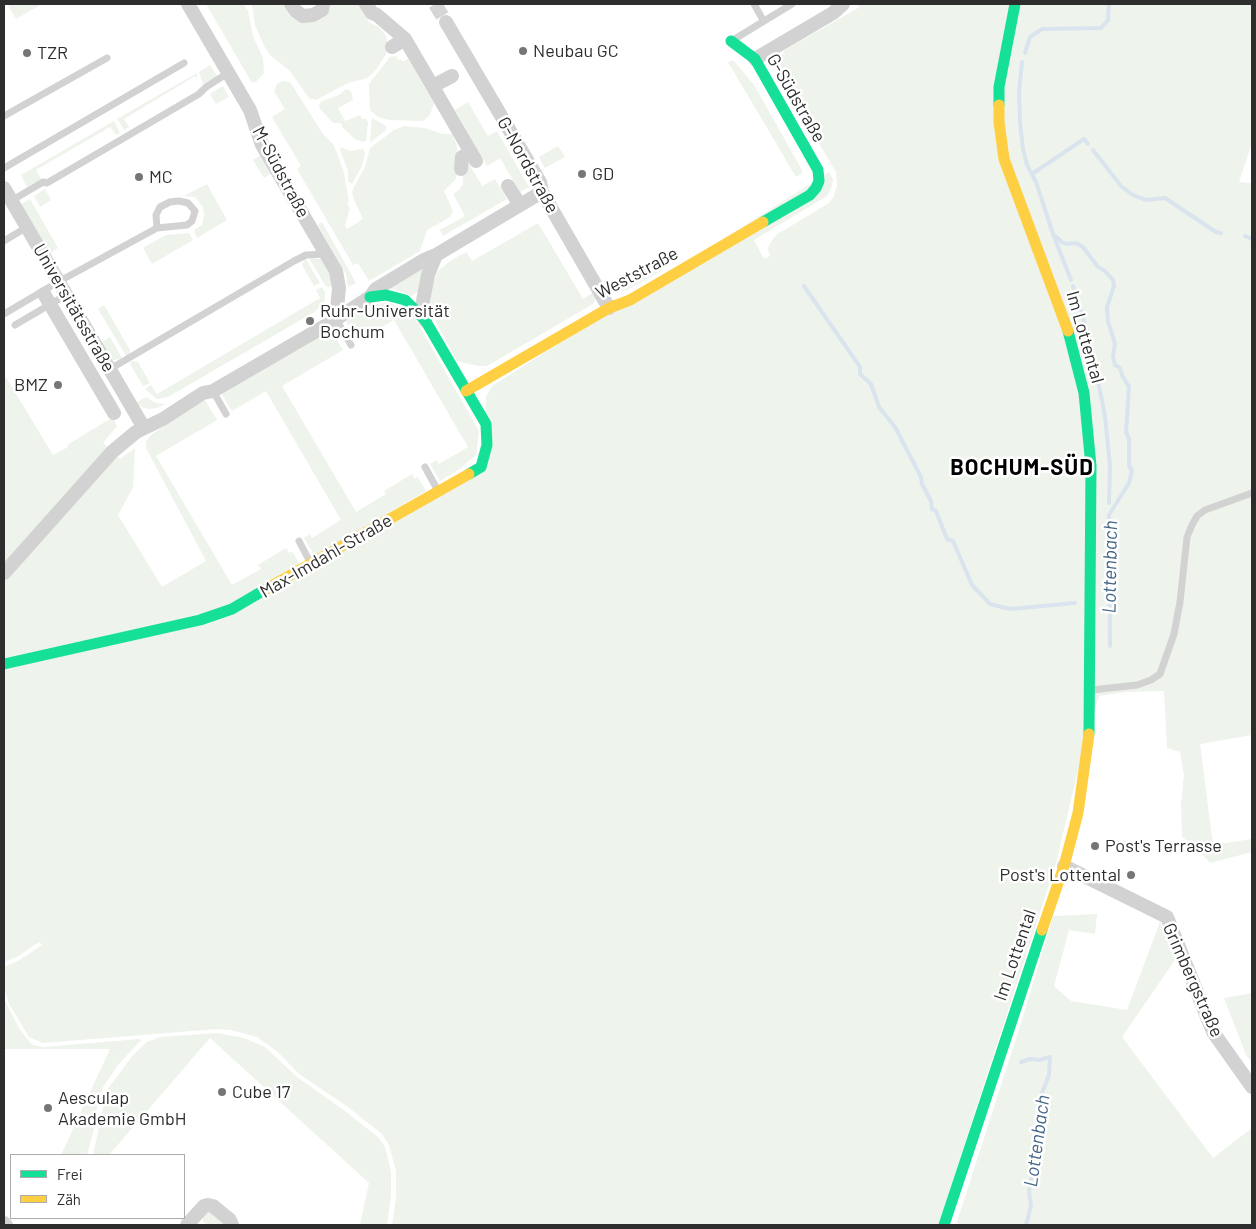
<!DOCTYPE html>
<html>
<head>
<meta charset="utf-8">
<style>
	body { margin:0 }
	#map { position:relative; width:1256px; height:1229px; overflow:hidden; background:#fff; font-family:Barlow,sans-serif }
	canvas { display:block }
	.frame { position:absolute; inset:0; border:5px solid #2d2d2d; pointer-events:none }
	.legend { position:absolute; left:10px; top:1154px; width:175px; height:65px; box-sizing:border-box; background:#fff; border:1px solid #ababab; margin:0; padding:6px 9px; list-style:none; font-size:15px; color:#2d2d2d }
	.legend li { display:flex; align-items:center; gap:10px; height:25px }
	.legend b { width:25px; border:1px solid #ababab }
</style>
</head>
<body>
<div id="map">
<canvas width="1256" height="1229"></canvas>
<div class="frame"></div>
<ul class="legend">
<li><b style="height:6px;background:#16e098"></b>Frei</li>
<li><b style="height:6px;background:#ffcf43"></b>Zäh</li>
</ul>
</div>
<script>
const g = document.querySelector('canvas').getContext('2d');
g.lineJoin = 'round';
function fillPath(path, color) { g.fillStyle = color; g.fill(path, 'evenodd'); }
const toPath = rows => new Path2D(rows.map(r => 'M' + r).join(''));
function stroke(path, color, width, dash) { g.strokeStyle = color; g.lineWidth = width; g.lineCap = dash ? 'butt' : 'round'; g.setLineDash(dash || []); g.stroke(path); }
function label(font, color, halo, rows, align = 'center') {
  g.font = font + ' Barlow,sans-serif'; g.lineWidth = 5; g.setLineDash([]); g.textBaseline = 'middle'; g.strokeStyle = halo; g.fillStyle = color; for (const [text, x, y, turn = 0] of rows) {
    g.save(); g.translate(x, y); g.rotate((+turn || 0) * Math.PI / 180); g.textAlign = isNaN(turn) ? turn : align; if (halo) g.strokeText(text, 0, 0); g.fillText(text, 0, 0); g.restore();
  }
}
const green = toPath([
	[7,4,42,4,16,19],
	[206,4,243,4,244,5,248,11,253,36,263,58,264,73,257,81,252,83],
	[252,4,287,4,298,19,327,4,360,4,369,22,379,27,386,36,388,46,386,54,376,70,367,78,348,83,316,100,309,98,290,71,271,56,264,46,255,25],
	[859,4,1252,4,1252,143,1239,182,1252,183,1252,735,1200,744,1213,845,1252,839,1252,852,1210,863,1195,846,1182,837,1181,804,1184,775,1180,752,1167,748,1164,691,1125,692,1099,696,1084,745,1056,863,938,1225,392,1225,396,1197,396,1171,389,1145,382,1134,348,1107,299,1074,279,1053,257,1037,231,1030,217,1029,43,1043,29,1037,9,1004,4,988,4,967,18,961,42,945,39,942,17,957,4,962,4,374,53,455,68,447,67,445,113,417,117,426,103,443,120,459,135,448,133,487,118,515,162,587,206,561,146,448,146,442,151,435,205,400,217,420,156,456,232,585,261,569,258,565,286,548,289,553,292,551,300,565,483,472,486,397,492,386,829,172,833,179,832,186,827,196,754,240,764,259,770,256,768,250,769,245,776,235,829,203,834,196,837,185,836,172,779,76,779,59,785,50,858,8],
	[396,56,398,59,404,61,408,59,434,103,430,115,423,121,389,120,378,117,370,110,369,84,390,57],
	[733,60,754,85,802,170,801,174,796,177,728,62],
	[210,65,217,76,203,84,199,72],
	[197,73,197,79,195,76,124,119,129,127,124,130,119,122,117,119],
	[283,81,290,82,323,134,333,144,337,153,344,173,349,202,347,203,350,208,345,225,347,229,363,219,354,200,352,192,354,187,365,167,370,148,394,130,404,126,425,128,443,134,452,134,457,146,458,170,456,179,444,191,453,211,450,217,427,230,420,251,369,281,358,263,353,265,297,169,301,166,272,117,285,109,274,91,277,84],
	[223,86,229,97,216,104,210,94],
	[346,89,351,91,353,100,338,108,345,121,360,115,362,119,366,119,368,123,366,141,363,142,355,139,343,128,341,123,333,123,320,109,319,105,322,101,339,95],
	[468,102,488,136,497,131,529,187,520,192,500,158,487,166,455,110],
	[372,118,386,126,386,130,371,142,370,141],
	[114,121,120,133,116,135,110,127,36,170,41,179,27,187,21,175],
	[558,146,565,157,545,168,539,157],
	[341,147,350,151,361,149,363,149,365,153,362,166,352,184,348,182,348,171,340,150],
	[263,154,274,172,264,178,253,160],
	[469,164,482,186,495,179,507,199,443,236,440,230,465,216,453,194,459,190,463,184,463,168],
	[207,184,227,220,197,238,194,230,202,225,204,215,203,207,195,197,184,196],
	[45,189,51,200,40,207,34,196],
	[30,199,58,248,49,254,20,205],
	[322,222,356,283,348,287,346,274,318,225],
	[538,223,583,299,594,292,596,299,593,304,487,366,478,366,457,361,429,309,432,286,438,271,450,261,466,252,472,261],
	[189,233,193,240,152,264,143,248,166,235],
	[309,258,322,259,328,264,334,286,328,287,325,285],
	[306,259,320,283,314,286,302,265,303,262],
	[656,260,663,270,627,290,621,291,613,285],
	[424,268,420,289,416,293,412,296,390,288],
	[322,287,325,292,325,300,316,311,168,397,157,399,145,389,151,385,157,394,320,298,316,290],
	[388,302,412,313,479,431,476,455,461,468,440,481,430,464,436,460,439,464,468,447,394,320,358,341,346,321,373,305],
	[104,305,130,350,130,353,126,356,98,309],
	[331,330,343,350,282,386,356,512,386,494,384,491,412,474,415,479,418,477,426,491,315,556,304,538,310,534,312,538,341,520,266,391,232,411,220,391],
	[110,337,122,358,114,360,110,359,101,343],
	[132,361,138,362,150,383,143,386,130,364],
	[146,397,156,403,165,404,157,408,149,409,142,407,136,403],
	[1097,914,1095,934,1069,930,1054,986,1071,1001,1127,1010,1160,922,1177,957,1122,1037,1213,1158,1252,1128,1252,1225,956,1225,1022,1020,1053,916],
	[1252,993,1252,1062,1246,1055,1224,998],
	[4,999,19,1028,31,1044,37,1046,44,1047,139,1039,141,1040,118,1065,103,1087,98,1100,93,1133,87,1155,61,1155,110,1049,4,1049],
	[217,1033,244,1038,265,1047,297,1077,345,1111,379,1138,385,1147,391,1172,391,1196,387,1225,360,1225,369,1183,210,1038,109,1155,93,1155,107,1090,133,1055,147,1042,160,1037],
	[208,1210,223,1222,224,1225,207,1225,203,1221,203,1217]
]);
const stream = toPath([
	[1025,53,1030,37,1042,29,1101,28,1108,20,1109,4],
	[1022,62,1019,92,1020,122,1023,149,1027,165,1036,182,1053,234,1071,280],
	[1093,150,1121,186,1133,195,1146,200,1165,198,1216,232,1221,233],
	[1032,174,1084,139,1088,144],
	[1053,234,1062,242,1066,244,1076,243,1083,247,1098,267,1105,271,1113,280,1114,286,1107,307,1108,321,1115,344,1113,356,1115,365,1120,368,1122,375,1129,387,1126,432,1129,439,1129,465,1132,471,1129,483,1109,515,1110,646],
	[1245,236,1252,239],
	[804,286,860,367,860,374,871,384,879,407,895,427,921,477,922,484,931,501,932,509,936,511,947,539,953,541,972,585,990,604,1010,609,1075,603],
	[1073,286,1089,337,1105,416,1110,466,1109,503],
	[1021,1062,1030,1059,1040,1060,1050,1057,1049,1075,1042,1093,1039,1124,1042,1131,1036,1148,1029,1192,1031,1206,1026,1225]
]);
const streetTunnel = toPath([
	[435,4,446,22]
]);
const lane = toPath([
	[754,4,763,20],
	[733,40,792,4],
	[4,116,107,58],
	[4,168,184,63],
	[11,201,43,182,47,183,199,94,206,87,228,73],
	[4,241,27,227],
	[4,314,58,282,157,228,187,225,192,221,195,211,188,203,179,201,170,202,160,207,156,215,157,228],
	[336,319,351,345],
	[15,325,66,295],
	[110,369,294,261,306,255,326,254],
	[213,391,226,414],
	[425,467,437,489],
	[299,541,310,562],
	[1092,690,1137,685,1151,680,1160,674,1174,634,1180,602,1187,537,1192,525,1197,516,1205,510,1252,493]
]);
const street = toPath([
	[188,4,250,110,262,145,336,271,339,288,336,319],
	[291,4,296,11,303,16,313,15,322,10,323,4],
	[366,4,372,13,377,15,405,39,476,161],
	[446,22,540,182,542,192,609,308],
	[392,47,405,39],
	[755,59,833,13,843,4],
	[433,86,452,76],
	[461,169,462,157,471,152],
	[508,186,520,205],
	[4,188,144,428],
	[44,294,114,413],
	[425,320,422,306,428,275,436,255],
	[4,573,112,452,136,432,163,419,203,393,213,391,330,323,370,297,376,289,424,260,436,255,542,192],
	[1064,866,1167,917,1213,1032,1252,1087],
	[4,1223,6,1225],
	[187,1225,204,1206,208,1205,213,1206,230,1220,232,1225]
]);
const fast = toPath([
	[731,41,755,59,818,170,819,181,816,188,810,195,763,222],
	[999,105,999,87,1015,4],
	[370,297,386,295,405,300,425,320,486,424,487,445,481,467,469,474],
	[1068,331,1084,393,1091,466,1089,734],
	[4,664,200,620,232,609,266,589],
	[944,1225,1042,930]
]);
const slow = toPath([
	[999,105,999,122,1004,159,1068,331],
	[466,391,609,308,630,300,763,222],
	[266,589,469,474],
	[1042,930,1064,866,1078,813,1089,734]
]);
const markers = [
	[523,51,5,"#767676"],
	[27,53,5,"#767676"],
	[582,174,5,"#767676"],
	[139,177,5,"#767676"],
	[310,321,5,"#767676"],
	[58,385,5,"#767676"],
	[1095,846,5,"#767676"],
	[1131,875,5,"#767676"],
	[222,1092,5,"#767676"],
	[48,1108,5,"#767676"]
];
const poiNames = [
	["Neubau GC",533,51],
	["TZR",37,53],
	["GD",592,174],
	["MC",149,177],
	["Ruhr-Universität",320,311],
	["Bochum",320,332],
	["BMZ",48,385,"right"],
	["Post's Terrasse",1105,846],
	["Post's Lottental",1121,875,"right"],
	["Cube 17",232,1092],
	["Aesculap",58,1098],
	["Akademie GmbH",58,1119]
];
const streetNames = [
	["G-Südstraße",796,98,60],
	["G-Nordstraße",528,165,61],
	["M-Südstraße",281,172,62],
	["Weststraße",637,273,-28],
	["Universitätsstraße",74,308,60],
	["Im Lottental",1085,337,74],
	["Max-Imdahl-Straße",326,556,-30],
	["Im Lottental",1015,955,-71],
	["Grimbergstraße",1193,980,66]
];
const waterNames = [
	["Lottenbach",1110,567,-89],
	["Lottenbach",1037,1141,-82]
];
const districtNames = [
	["BOCHUM-SÜD",1022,468]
];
fillPath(green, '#eef3eb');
stroke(stream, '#d9e4ee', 4);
stroke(streetTunnel, '#d5d5d5', 14, [14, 7]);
stroke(lane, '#d2d2d2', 7);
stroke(street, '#d2d2d2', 14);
stroke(fast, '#16e098', 11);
stroke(slow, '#ffcf43', 11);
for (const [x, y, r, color] of markers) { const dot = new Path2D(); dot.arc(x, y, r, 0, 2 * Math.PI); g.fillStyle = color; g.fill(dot); stroke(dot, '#fff', 2); }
label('18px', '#2d2d2d', '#fff', poiNames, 'left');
label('18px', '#2d2d2d', '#fff', streetNames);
label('italic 19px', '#436586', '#fff', waterNames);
g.letterSpacing = '1px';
label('bold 22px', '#000', '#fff', districtNames);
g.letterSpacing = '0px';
</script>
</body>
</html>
